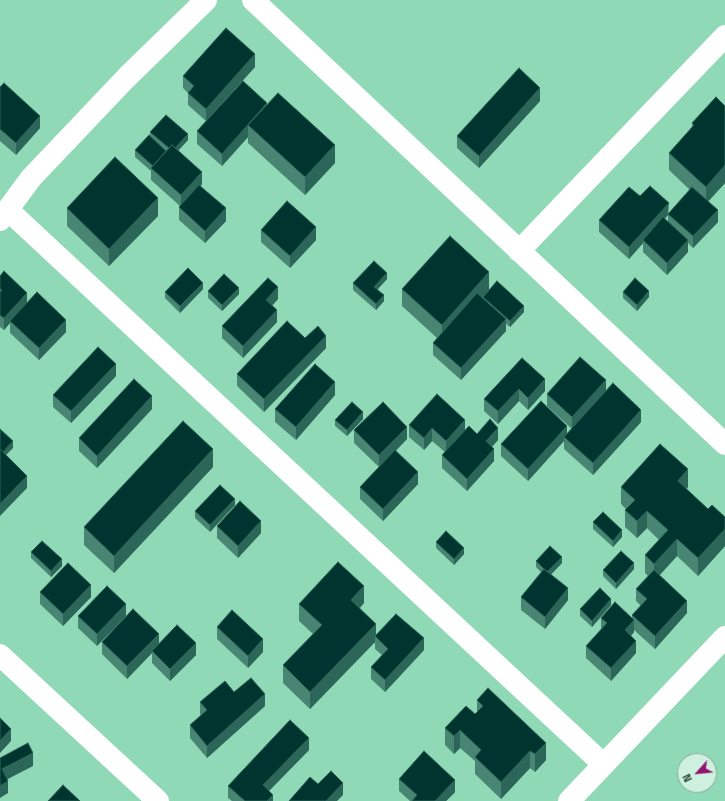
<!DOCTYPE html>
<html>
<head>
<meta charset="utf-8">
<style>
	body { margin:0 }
	#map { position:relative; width:725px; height:801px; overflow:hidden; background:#90d9b7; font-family:"Space Grotesk",sans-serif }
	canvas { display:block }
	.north { position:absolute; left:677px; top:753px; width:40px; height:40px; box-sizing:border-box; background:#cef1df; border:1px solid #8aab9b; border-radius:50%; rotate:243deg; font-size:11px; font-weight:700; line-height:16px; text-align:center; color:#234234 }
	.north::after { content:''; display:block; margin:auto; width:14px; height:18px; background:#93146e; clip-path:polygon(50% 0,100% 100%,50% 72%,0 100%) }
</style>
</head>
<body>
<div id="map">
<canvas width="725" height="801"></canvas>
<div class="north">N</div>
</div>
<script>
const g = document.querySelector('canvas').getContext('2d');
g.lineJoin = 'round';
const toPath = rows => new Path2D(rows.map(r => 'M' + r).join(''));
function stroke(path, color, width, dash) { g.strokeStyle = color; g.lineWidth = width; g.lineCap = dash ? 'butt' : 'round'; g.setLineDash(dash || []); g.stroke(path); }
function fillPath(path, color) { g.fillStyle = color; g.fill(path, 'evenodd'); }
const minor = toPath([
	[253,0,725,444],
	[8,210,603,764],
	[0,220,31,178,127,77,206,0],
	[519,251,725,36],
	[0,655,158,801]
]);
const secondary = toPath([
	[569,801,725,637]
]);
const wall = toPath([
	[255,67,206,121,188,105,188,93,183,88,183,76],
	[0,87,40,128,16,155,0,141],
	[716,97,725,183,708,201,718,222,693,248,688,243,688,252,667,275,643,252,643,243,629,259,599,232,599,220,640,196,669,213,690,190,669,170,669,153,692,127,692,123],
	[668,215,668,223,665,219],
	[540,101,479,168,457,148,457,136],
	[267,104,335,163,305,195,248,143,248,137,222,166,197,144,197,131],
	[150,132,188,140,178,151,202,184,201,186,226,221,205,243,179,220,179,207,180,206,151,180,151,171,135,157,135,150,150,137],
	[67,208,158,216,109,266,67,226],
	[261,230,316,240,290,268,261,242],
	[0,276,27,303,66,332,39,360,10,333,10,323,4,330,0,327],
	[387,279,378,289,384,301,376,310,353,290,353,283],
	[203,289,180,313,165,298,165,292],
	[402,289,489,290,482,297,483,299,483,297,524,312,510,327,506,324,506,331,461,380,433,355,433,343,437,338,402,306],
	[208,291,239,294,222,311,208,298],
	[623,292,649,297,637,311,623,298],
	[278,299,272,306,277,322,243,358,222,338,222,326],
	[305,338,326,348,264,412,237,386,237,374],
	[522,358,545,391,528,410,519,401,498,424,484,411,484,399],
	[116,376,71,423,53,407,53,395],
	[606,391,641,422,593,475,564,449,564,441,528,481,501,456,501,444,567,434,572,429,547,406,547,394],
	[335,395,296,440,275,422,275,409],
	[152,409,97,468,79,451,79,438],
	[363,419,347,436,335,426,335,420],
	[409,425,465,430,498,440,492,447,494,461,467,491,442,468,442,455,445,452,432,441,424,450,409,437],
	[354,430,407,439,396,451,418,484,383,521,360,499,360,487,385,461,379,467,354,443],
	[213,467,114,573,84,545,84,527],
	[621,487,688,487,686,489,708,509,725,517,725,546,698,576,677,556,659,576,687,613,655,649,634,630,634,632,631,636,636,653,611,681,586,658,586,646,601,629,601,618,632,618,632,615,641,606,636,601,636,589,648,576,645,573,645,555,659,540,647,528,637,538,625,527,625,510,626,509,621,504],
	[235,505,210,532,195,518,195,511],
	[593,522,622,537,613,547,593,529],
	[217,526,261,533,238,558,217,538],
	[436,542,464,554,454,565,436,548],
	[31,552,62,566,51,577,31,558],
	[536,561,562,563,551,575,568,600,545,629,521,610,521,597,541,572,536,567],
	[634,569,616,589,603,576,603,570],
	[40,592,91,597,63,626,40,604],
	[364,603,360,608,376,635,424,650,385,692,371,679,371,667,382,655,375,649,375,642,310,709,283,683,283,665,313,634,299,621,299,604],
	[611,605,592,627,580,616,580,609],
	[78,616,126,616,97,646,78,628],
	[217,627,263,652,248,668,217,639],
	[102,642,159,644,196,655,170,681,152,663,152,653,127,679,102,654],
	[234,692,265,706,207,758,190,738,190,725,201,715,200,714,200,702],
	[477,700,546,760,535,772,530,768,501,799,475,774,475,761,460,748,454,754,445,745,445,728,475,714,477,712],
	[309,750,269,791,273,801,232,801,228,798,228,786],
	[399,779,455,792,446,801,410,801,399,791]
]);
const shadedWall = toPath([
	[255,54,255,67,206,121,206,109],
	[540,88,540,101,479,168,479,156],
	[267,103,267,115,248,125,248,137,222,166,222,154],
	[40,116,40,128,16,155,16,143],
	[188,134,188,140,172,157,172,151],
	[335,145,335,163,305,195,305,177],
	[725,165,725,183,706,204,706,187],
	[202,172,202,184,181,207,181,195],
	[158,198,158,216,109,266,109,249],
	[669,203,668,215,644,242,643,240,643,243,629,259,629,247],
	[226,208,226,221,205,243,205,231],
	[718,210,718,222,693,248,693,236],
	[316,227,316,240,290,268,290,256],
	[688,240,688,252,667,275,667,263],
	[489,272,489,290,442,342,442,325],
	[387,273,387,279,374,293,374,287],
	[203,283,203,289,180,313,180,306],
	[278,287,278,299,266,312,266,300],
	[239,288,239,294,222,311,222,305],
	[649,291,649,297,637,311,637,305],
	[27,293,27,305,10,321,10,323,4,330,4,318],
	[384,295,384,301,376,310,376,304],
	[524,306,524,312,510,327,510,321],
	[277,310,277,322,243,358,243,346],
	[506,319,506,331,461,380,461,368],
	[66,320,66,332,39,360,39,348],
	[326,336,326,348,264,412,264,399],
	[116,364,116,376,71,423,71,411],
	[545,379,545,391,528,410,528,398],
	[606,380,606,392,572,429,572,417],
	[335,382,335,395,296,440,296,427],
	[519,389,519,401,498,424,498,411],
	[152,396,152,409,97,468,97,456],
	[641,410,641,422,593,475,593,463],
	[363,412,363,419,347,436,347,430],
	[465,420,465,432,446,453,446,441],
	[567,426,567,438,564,437,564,441,528,481,528,469],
	[407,427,407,439,379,467,379,455],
	[432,428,432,441,424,450,424,438],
	[498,428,498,440,486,453,486,441],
	[13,441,13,448,0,461,0,455],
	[213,449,213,467,114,573,114,556],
	[494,449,494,461,467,491,467,479],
	[688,469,688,487,678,498,678,481],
	[418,472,418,484,383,521,383,509],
	[27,476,27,488,0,516,0,504],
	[235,499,235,505,210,532,210,525],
	[647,511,647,528,637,538,637,521],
	[261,521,261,533,238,558,238,546],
	[725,529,725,546,698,576,698,558],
	[622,530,622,537,613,547,613,541],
	[677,539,677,556,654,581,654,564],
	[464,548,464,554,454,565,454,559],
	[562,557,562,563,547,578,547,572],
	[62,559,62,566,51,577,51,571],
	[634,563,634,569,616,589,616,583],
	[91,585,91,597,63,626,63,614],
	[364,586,364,603,351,617,351,600],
	[568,588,568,600,545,629,545,617],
	[611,599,611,605,592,627,592,621],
	[687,601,687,613,655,649,655,636],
	[126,604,126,616,97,646,97,634],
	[634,620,634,632,625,643,625,630],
	[376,624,376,638,375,636,375,642,310,709,310,692],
	[159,634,159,646,152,651,152,653,127,679,127,666],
	[424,638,424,650,385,692,385,680],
	[263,639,263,652,248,668,248,656],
	[636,641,636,653,611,681,611,668],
	[196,643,196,655,170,681,170,669],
	[265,694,265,706,207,758,207,746],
	[11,729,11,741,0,753,0,741],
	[460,730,460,748,454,754,454,736],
	[309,738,309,750,263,797,263,785],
	[546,743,546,760,535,772,535,754],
	[530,751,530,768,501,799,501,782],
	[33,753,33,766,2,782,2,769],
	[455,780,455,792,446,801,435,801],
	[8,781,8,793,0,798,0,786],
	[343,783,343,795,337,801,326,801],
	[273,795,273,801,267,801]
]);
const building = toPath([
	[226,28,255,54,206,109,188,93,194,86,183,76,226,28],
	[519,68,540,88,479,156,457,136,519,68],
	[243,81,267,103,222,154,197,131,243,81],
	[4,83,40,116,16,143,0,129,0,87,4,83],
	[278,93,335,145,305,177,248,125,278,93],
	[716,97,725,106,725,165,706,187,669,153,694,125,692,123,716,97],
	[166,115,188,134,175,148,172,145,169,148,150,132,166,115],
	[149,135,166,151,153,166,135,150,149,135],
	[172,145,202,172,181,195,151,168,172,145],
	[115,157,158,198,109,249,67,208,115,157],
	[199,185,226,208,205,231,179,207,199,185],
	[650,186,669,203,629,247,599,220,629,187,640,196,650,186],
	[692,187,718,210,693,236,668,214,692,187],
	[287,201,316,227,290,256,261,230,287,201],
	[663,217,688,240,667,263,643,240,663,217],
	[450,236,489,272,442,325,402,289,450,236],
	[374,261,387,273,374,287,384,295,376,304,353,283,374,261],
	[188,268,203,283,180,306,165,292,188,268],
	[4,271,27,293,4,318,0,315,0,292,2,290,0,289,0,276,4,271],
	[224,274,239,288,222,305,208,291,224,274],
	[268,278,278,287,266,300,277,310,243,346,222,326,268,278],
	[635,278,649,291,637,305,623,292,635,278],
	[497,281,524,306,510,321,483,297,497,281],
	[37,292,66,320,39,348,10,321,37,292],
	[477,293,506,319,461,368,433,343,477,293],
	[287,321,305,338,318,326,326,336,264,399,237,374,287,321],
	[98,347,116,364,71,411,53,395,98,347],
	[580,357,606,380,572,417,547,394,580,357],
	[522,358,545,379,528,398,519,389,498,411,484,399,522,358],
	[315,364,335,382,296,427,275,409,315,364],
	[134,379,152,396,97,456,79,438,134,379],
	[613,383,641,410,593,463,564,437,613,383],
	[437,394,465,420,446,441,432,428,424,438,409,425,437,394],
	[541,401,567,426,528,469,501,444,541,401],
	[352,402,363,412,347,430,335,420,352,402],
	[383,402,407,427,379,455,354,430,383,402],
	[490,419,498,428,486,441,494,449,467,479,442,455,469,426,477,434,490,419],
	[183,421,213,449,114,556,84,527,183,421],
	[0,429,13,441,3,452,0,449,0,429],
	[660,444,688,469,678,481,708,509,712,505,725,517,725,529,698,558,677,539,654,564,645,555,668,530,647,511,637,521,625,510,635,500,621,487,660,444],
	[0,449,27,476,0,504,0,449],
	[395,450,418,472,383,509,360,487,395,450],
	[220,485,235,499,210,525,195,511,220,485],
	[240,501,261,521,238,546,217,526,240,501],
	[603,512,622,530,613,541,593,522,603,512],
	[446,531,464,548,454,559,436,542,446,531],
	[42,541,62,559,51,571,31,552,42,541],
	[550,546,562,557,547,572,536,561,550,546],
	[621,551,634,563,616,583,603,570,621,551],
	[338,562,364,586,351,600,376,624,310,692,283,665,322,625,299,604,338,562],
	[68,563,91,585,63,614,40,592,68,563],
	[544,569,568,588,545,617,521,597,544,569],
	[654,570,687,601,655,636,632,615,647,599,636,589,654,570],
	[107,586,126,604,97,634,78,616,107,586],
	[600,588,611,599,592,621,580,609,600,588],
	[615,602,634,620,625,630,636,641,611,668,586,646,607,623,601,618,615,602],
	[133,609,159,634,127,666,102,642,133,609],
	[232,610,263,639,248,656,217,627,232,610],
	[396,614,424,638,385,680,371,667,388,649,375,636,396,614],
	[177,625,196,643,170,669,152,651,177,625],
	[251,678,265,694,207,746,190,725,207,710,200,702,225,681,234,692,251,678],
	[488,688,546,743,535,754,530,751,501,782,475,757,481,750,460,730,454,736,445,728,466,706,475,714,483,706,477,700,488,688],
	[0,718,11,729,0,741,0,718],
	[290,720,309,738,263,785,273,795,267,801,245,801,228,786,290,720],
	[28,743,33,753,2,769,8,781,0,786,0,758,28,743],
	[424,751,455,780,435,801,412,801,417,795,399,779,424,751],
	[331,771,343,783,326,801,289,801,310,777,318,784,331,771],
	[63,785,80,801,48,801,63,785]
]);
stroke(minor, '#fff', 22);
stroke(secondary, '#fff', 22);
fillPath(wall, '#488673');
fillPath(shadedWall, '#2b6658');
fillPath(building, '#00342f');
stroke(building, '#2b6658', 1);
</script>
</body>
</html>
